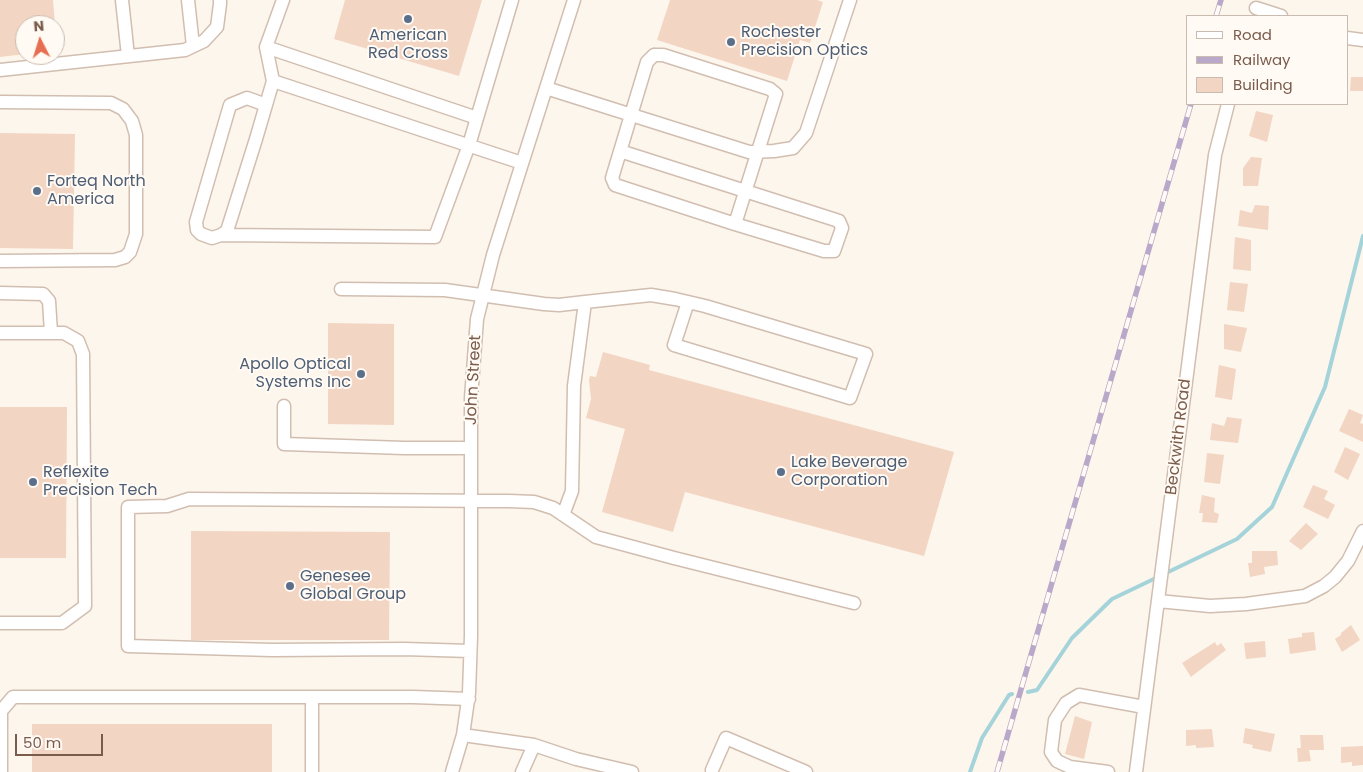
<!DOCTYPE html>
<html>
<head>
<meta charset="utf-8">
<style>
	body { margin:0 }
	#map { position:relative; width:1363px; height:772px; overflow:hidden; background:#fdf6ec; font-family:Poppins,sans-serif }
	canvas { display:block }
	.legend { position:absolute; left:1186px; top:15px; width:162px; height:90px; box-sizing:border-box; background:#fffaf3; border:1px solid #cabbb1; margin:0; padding:6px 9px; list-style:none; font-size:15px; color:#7a5c4d }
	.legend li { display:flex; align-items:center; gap:10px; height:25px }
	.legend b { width:25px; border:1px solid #cabbb1 }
	.north { position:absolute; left:15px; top:15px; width:50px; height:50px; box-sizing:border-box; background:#fffaf3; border:1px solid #cabbb1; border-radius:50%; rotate:355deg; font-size:14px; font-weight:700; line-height:20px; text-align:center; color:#7a5c4d }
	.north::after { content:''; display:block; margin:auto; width:18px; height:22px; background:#e76f51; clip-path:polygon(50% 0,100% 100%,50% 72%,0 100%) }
	.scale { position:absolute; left:15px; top:734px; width:88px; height:22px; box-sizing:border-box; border:2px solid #7a5c4d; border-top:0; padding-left:6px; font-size:15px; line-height:18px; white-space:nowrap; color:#7a5c4d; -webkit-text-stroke:4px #fffaf3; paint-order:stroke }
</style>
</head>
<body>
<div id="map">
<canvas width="1363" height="772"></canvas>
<ul class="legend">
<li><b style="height:6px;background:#fff"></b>Road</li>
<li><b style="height:6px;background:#b9a8c9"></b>Railway</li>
<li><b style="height:14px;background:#f3d5c3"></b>Building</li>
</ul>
<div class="north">N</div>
<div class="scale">50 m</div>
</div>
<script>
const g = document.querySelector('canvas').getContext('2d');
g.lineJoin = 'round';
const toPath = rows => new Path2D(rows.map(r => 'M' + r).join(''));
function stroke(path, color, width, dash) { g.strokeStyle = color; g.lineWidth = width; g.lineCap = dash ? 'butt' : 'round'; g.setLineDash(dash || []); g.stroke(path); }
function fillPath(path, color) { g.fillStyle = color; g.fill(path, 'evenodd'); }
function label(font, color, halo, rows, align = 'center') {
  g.font = font + ' Poppins,sans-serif'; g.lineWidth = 4; g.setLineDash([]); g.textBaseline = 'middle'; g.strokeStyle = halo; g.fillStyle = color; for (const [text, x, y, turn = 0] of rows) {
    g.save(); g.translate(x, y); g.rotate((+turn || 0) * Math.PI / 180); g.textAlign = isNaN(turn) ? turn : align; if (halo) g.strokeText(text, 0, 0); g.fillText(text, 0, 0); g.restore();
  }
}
const stream = toPath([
	[1164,574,1237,539,1272,507,1325,387,1363,236],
	[1028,692,1037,690,1072,638,1112,599,1158,577],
	[970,772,982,738,1009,695,1012,694]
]);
const building = toPath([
	[0,0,53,0,55,25,25,25,25,54,0,57],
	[345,0,482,0,459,76,334,39],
	[670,0,817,0,823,2,810,43,800,40,787,81,657,40],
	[1351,77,1363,77,1363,91,1350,91],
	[1256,111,1273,115,1267,142,1249,136],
	[0,133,75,134,73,249,0,248],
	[1251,157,1262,158,1258,186,1243,186,1243,168],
	[1255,205,1269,206,1268,230,1238,226,1240,210,1252,213],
	[1235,237,1251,240,1251,271,1233,269],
	[1230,282,1248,284,1244,312,1227,310],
	[328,323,394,324,394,425,328,424],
	[1224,324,1247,328,1241,352,1224,349],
	[603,352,650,365,649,370,954,452,924,556,685,492,673,532,602,512,625,429,586,418,591,399,589,380,590,376,596,377],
	[1219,365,1236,369,1232,400,1215,397],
	[0,407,67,407,66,558,0,558],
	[1349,409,1363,415,1360,423,1363,424,1363,442,1339,431],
	[1227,417,1242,419,1238,443,1210,440,1212,423,1224,426],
	[1345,447,1360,454,1348,480,1334,472],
	[1207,453,1224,455,1220,484,1204,482],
	[1313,485,1328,491,1324,499,1335,505,1328,519,1303,507],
	[1202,495,1215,498,1214,512,1219,514,1217,523,1202,522,1203,513,1199,513],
	[1306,523,1318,534,1301,550,1289,541],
	[191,531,390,532,389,640,191,640],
	[1252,551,1277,551,1278,565,1264,567,1265,574,1250,577,1248,563,1252,563],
	[1351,625,1360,640,1342,652,1335,639,1341,635,1341,633],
	[1314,632,1316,650,1290,654,1288,639,1302,637,1302,633],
	[1265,641,1266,657,1246,659,1244,643],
	[1215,642,1217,646,1221,643,1226,650,1191,677,1182,663],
	[1075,716,1092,722,1084,759,1065,754],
	[32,724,272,724,272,772,32,772],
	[1245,728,1275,734,1271,752,1252,748,1253,745,1243,743],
	[1212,729,1214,747,1196,748,1196,745,1186,746,1186,730],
	[1300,735,1323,735,1324,750,1309,750,1311,761,1298,762,1297,748,1301,748],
	[1363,746,1363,765,1352,766,1352,762,1341,763,1341,747]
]);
const minor = toPath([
	[122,0,128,56],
	[188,0,193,46],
	[283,0,266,47,273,81,522,163],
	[1256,8,1281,16],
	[1347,38,1363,40],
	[266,47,477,118],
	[654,55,663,55,770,89,776,94,735,224,615,185,612,178,647,62,654,55],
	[0,70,185,50,204,41,217,27,220,4,220,0],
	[546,88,749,152,774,151,793,148,806,133,850,0],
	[0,102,111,103,123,109,132,121,136,135,136,234,130,252,125,257,115,260,0,261],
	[266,105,247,98,230,105,196,222,197,230,201,234,212,238,221,235,227,231,256,139,273,81],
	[620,151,839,221,842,228,834,251,824,251,735,224],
	[221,235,435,237,469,145,512,0],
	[341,289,445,290,544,304,559,305,585,302,574,386,572,491,563,515],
	[0,293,43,294,49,301,51,333],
	[585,302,651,295,675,299,705,306,866,354,850,398,674,345,688,302],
	[0,333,64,333,78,341,83,354,85,606,62,623,0,623],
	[284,406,284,444,404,448,471,448],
	[1158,601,1210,606,1246,604,1305,596,1324,586,1335,577,1348,561,1363,531],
	[470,651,404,649,272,650,128,646,128,507,167,506,189,499,509,501,534,502,553,508,596,537,674,558,854,603],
	[312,697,312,772],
	[463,735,534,745,522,772],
	[534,745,576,759,632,772],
	[712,770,726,738,806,772],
	[1,772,1,711,13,697,413,697,469,699],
	[452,772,463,735,469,693,471,636,471,398,477,319,493,255,574,0],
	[1108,772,1070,767,1057,761,1051,752,1055,720,1066,703,1079,695,1144,707],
	[1136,772,1215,155,1228,104]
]);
const rail = toPath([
	[1216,16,1221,0],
	[997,772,1191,104]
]);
const markers = [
	[408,19,5,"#5c6f8a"],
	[731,42,5,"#5c6f8a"],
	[37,191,5,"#5c6f8a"],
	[361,374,5,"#5c6f8a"],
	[781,472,5,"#5c6f8a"],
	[33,482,5,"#5c6f8a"],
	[290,586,5,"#5c6f8a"]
];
const serviceNames = [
	["Rochester",741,33],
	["Precision Optics",741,51],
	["American",408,36,"center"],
	["Red Cross",408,54,"center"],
	["Forteq North",47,182],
	["America",47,200],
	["Apollo Optical",351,365,"right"],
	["Systems Inc",351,383,"right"],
	["Lake Beverage",791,463],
	["Corporation",791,481],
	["Reflexite",43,473],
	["Precision Tech",43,491],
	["Genesee",300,577],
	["Global Group",300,595]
];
const streetNames = [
	["John Street",474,380,-87],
	["Beckwith Road",1179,437,-83]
];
stroke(stream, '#a5d3da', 4);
fillPath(building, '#f3d5c3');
stroke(minor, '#d1beb0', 15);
stroke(minor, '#fff', 12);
stroke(rail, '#b9a8c9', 5.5);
stroke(rail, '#fffaf3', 4, [11]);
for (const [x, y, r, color] of markers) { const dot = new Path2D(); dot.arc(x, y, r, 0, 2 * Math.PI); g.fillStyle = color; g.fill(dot); stroke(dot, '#fffaf3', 2); }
label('16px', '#4e5e75', '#fffaf3', serviceNames, 'left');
label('16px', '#7a5c4d', '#fffaf3', streetNames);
</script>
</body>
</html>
